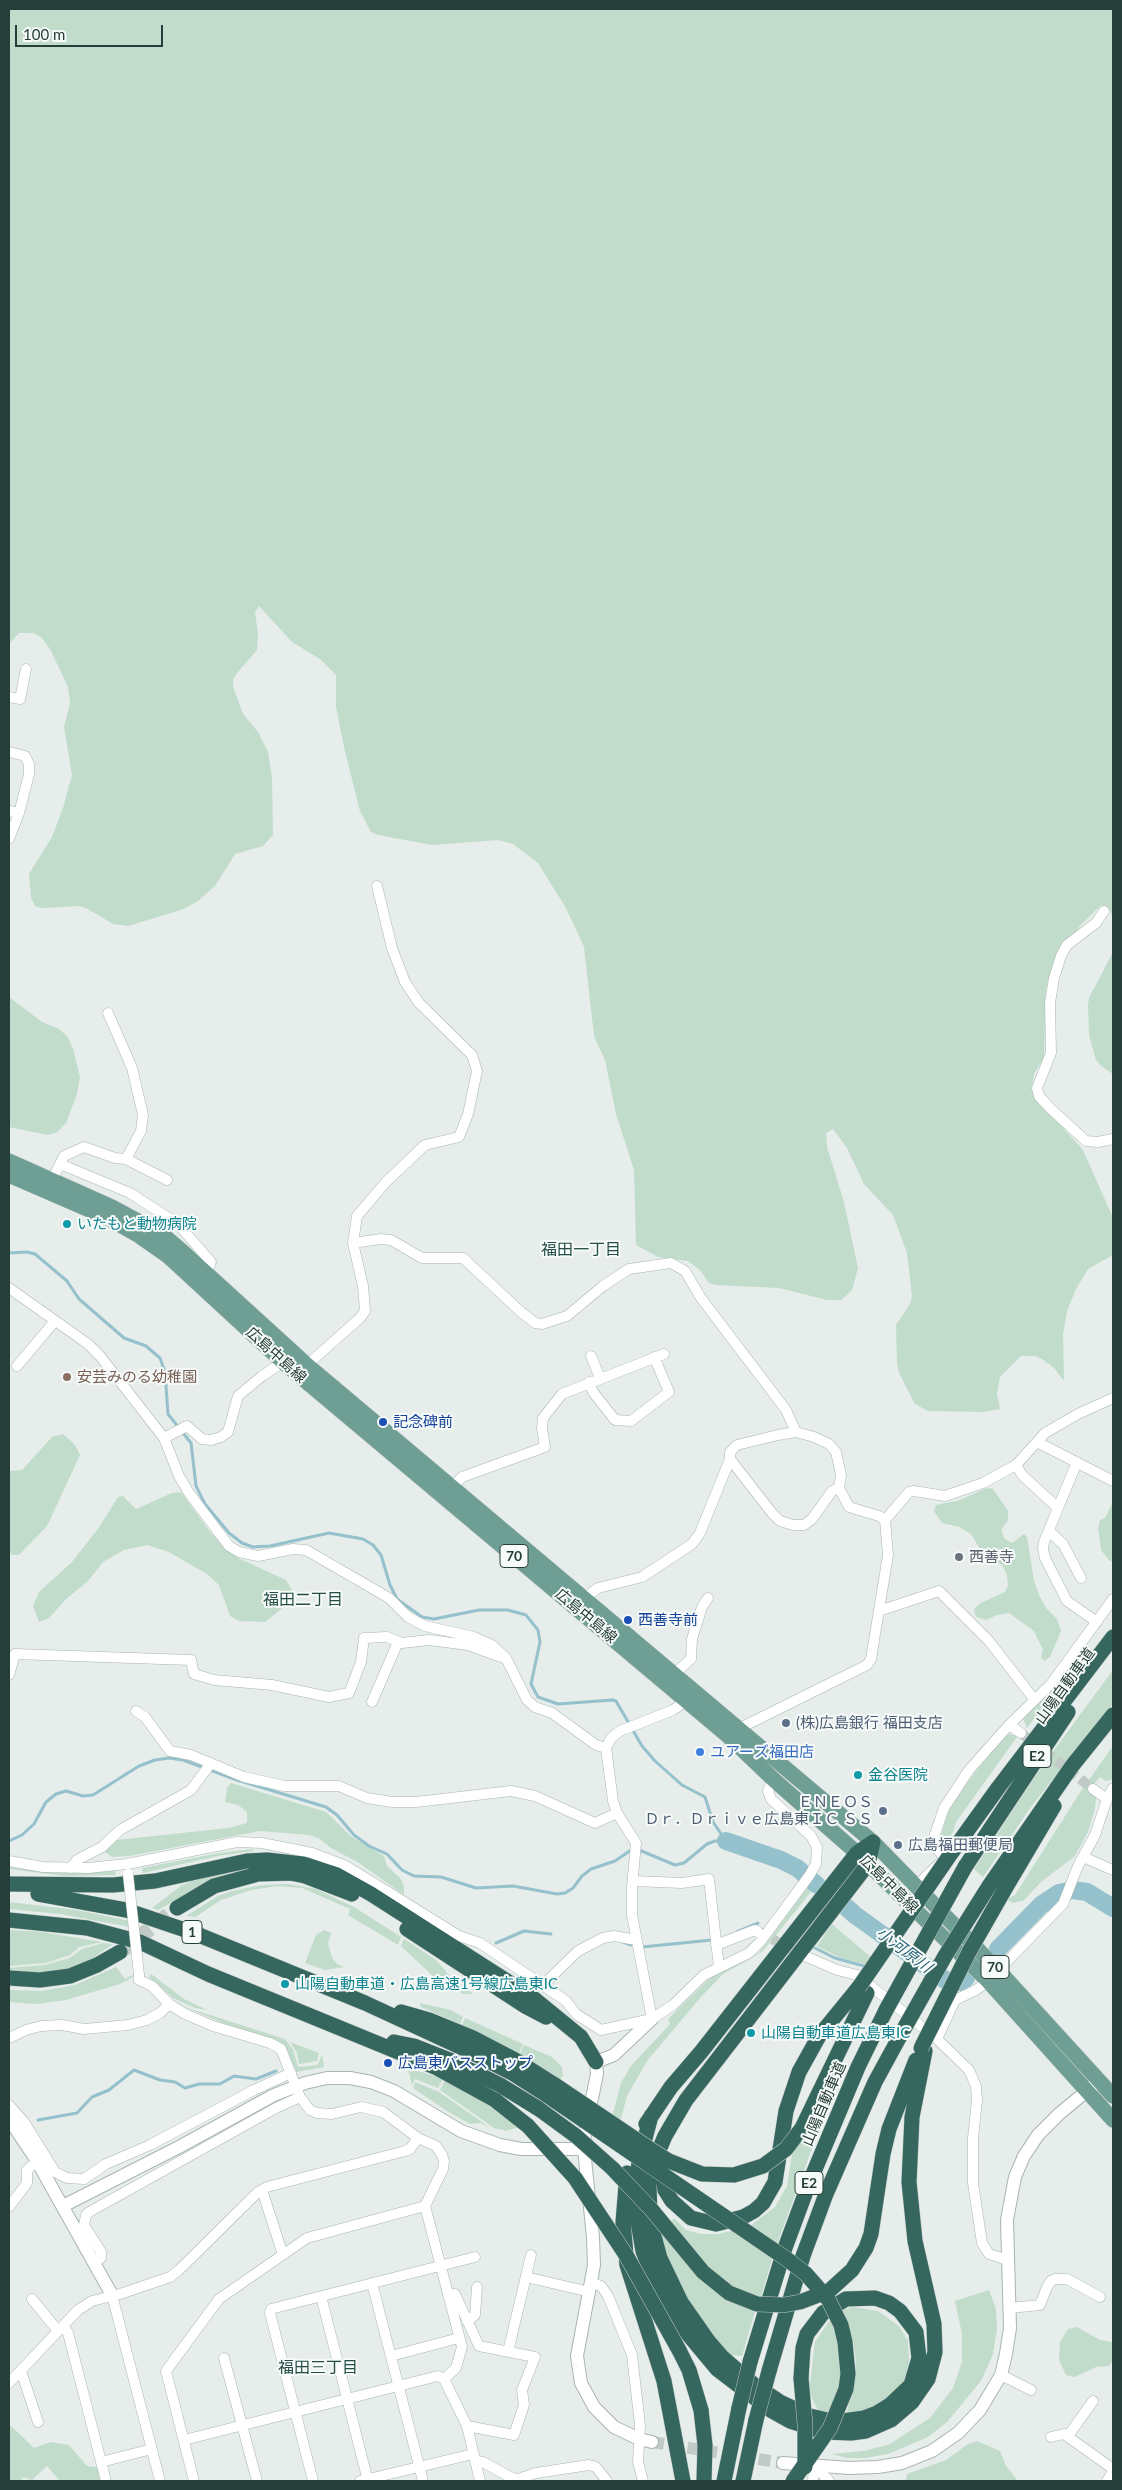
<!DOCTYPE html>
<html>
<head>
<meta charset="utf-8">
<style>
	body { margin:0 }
	#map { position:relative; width:1122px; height:2490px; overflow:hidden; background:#e6edea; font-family:Lato,sans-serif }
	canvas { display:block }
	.frame { position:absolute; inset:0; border:10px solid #263e38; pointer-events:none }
	.scale { position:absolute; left:15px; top:25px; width:148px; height:22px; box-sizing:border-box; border:2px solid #263e38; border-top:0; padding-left:6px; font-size:15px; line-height:18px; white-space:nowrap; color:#263e38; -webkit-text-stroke:4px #f6faf8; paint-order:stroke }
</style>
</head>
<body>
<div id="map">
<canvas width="1122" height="2490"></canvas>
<div class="frame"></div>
<div class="scale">100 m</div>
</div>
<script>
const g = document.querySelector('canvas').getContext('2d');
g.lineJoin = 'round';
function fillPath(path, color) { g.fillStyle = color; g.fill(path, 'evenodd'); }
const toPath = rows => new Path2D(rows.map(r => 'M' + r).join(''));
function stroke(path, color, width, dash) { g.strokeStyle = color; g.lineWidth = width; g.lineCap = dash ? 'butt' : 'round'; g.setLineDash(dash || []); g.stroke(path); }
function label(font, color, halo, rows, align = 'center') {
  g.font = font + ' Lato,"Noto Sans JP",sans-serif'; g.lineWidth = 4; g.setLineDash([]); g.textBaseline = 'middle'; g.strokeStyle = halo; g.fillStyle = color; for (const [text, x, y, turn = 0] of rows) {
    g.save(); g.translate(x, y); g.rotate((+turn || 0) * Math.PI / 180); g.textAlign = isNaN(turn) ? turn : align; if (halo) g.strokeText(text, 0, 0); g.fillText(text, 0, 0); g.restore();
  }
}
const green = toPath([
	[9,9,1113,9,1113,918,1110,910,1101,905,1080,926,1055,962,1046,988,1044,1058,1034,1074,1032,1087,1036,1098,1083,1150,1113,1218,1113,1255,1088,1269,1076,1289,1067,1311,1063,1334,1064,1381,1054,1368,1042,1359,1035,1356,1021,1356,1000,1377,997,1394,1000,1409,984,1412,928,1411,915,1404,899,1373,897,1365,896,1325,910,1304,912,1296,907,1253,893,1215,864,1184,847,1148,833,1129,826,1133,827,1147,844,1202,858,1268,852,1290,841,1300,827,1300,779,1288,716,1285,709,1283,700,1270,688,1261,658,1257,636,1245,634,1170,616,1114,605,1060,594,1036,584,947,566,908,538,863,513,844,498,840,432,845,378,835,371,832,360,811,344,747,336,707,336,675,320,659,292,642,259,606,255,612,258,635,257,650,237,673,233,680,233,687,243,714,258,732,268,752,272,778,273,835,263,846,235,854,215,886,198,901,184,909,128,926,113,924,86,908,79,906,41,908,35,906,31,898,29,874,52,837,63,808,72,775,64,727,70,703,68,687,50,649,41,637,33,633,19,633,9,644],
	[1113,952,1113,1074,1101,1066,1096,1060,1089,1035,1088,1005,1089,998],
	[9,997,42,1022,59,1029,68,1037,73,1049,80,1077,77,1094,66,1123,57,1132,48,1135,9,1127],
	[63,1434,75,1445,80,1455,47,1526,19,1555,11,1555,9,1548,9,1471,22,1470,52,1437],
	[987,1488,993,1489,1008,1511,1008,1520,1001,1530,1005,1539,1012,1543,1024,1534,1027,1537,1034,1581,1039,1595,1046,1608,1057,1619,1061,1631,1050,1657,1044,1661,1041,1657,1043,1650,1034,1631,1009,1613,997,1615,986,1620,976,1617,974,1609,981,1603,1005,1592,1008,1586,1007,1575,1003,1566,980,1549,971,1534,959,1527,942,1523,934,1511,936,1505,957,1501],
	[181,1492,210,1532,224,1547,238,1558,286,1580,293,1592,292,1598,280,1610,265,1622,239,1621,230,1616,219,1585,207,1574,169,1552,147,1545,124,1550,103,1562,88,1581,66,1599,49,1618,39,1622,33,1606,39,1592,72,1562,100,1526,118,1497,123,1496,136,1509,172,1493],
	[1113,1502,1113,1562,1109,1560,1101,1550,1098,1528,1100,1520,1105,1518],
	[1113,1670,1113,1704,1031,1807,983,1877,974,1869,1038,1772],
	[1063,1680,1027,1728,1023,1718],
	[1011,1734,1017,1737,956,1822,953,1832,946,1843,941,1836,950,1807,966,1784,1004,1736],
	[1113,1746,1113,1779,1106,1781,1100,1777,1089,1790,1096,1797,1095,1808,1088,1832,1075,1856,1041,1882,1023,1901,1012,1903,1007,1899,1015,1895,1081,1791],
	[231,1783,326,1812,352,1837,384,1856,387,1866,400,1878,404,1886,404,1895,359,1863,331,1848,320,1839,310,1835,260,1831,129,1856,112,1857,104,1851,117,1840,228,1828,247,1823,247,1812,238,1805,225,1802,227,1788],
	[253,1849,253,1851,218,1856,143,1873,142,1868,219,1853],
	[9,1867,55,1873,115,1871,116,1875,64,1876,9,1869],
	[235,1871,211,1880,158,1910,152,1908,182,1885,206,1876],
	[289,1884,316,1889,354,1907,401,1937,398,1945,348,1915,350,1909,302,1888,278,1886,251,1890,221,1900,195,1917,186,1916,218,1896,232,1891,262,1885],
	[807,1888,811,1892,762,1952,723,1974,700,1998,647,2061,627,2096,620,2122,612,2117,621,2083,631,2066,670,2024,668,2019,711,1977,759,1953],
	[9,1902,77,1910,130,1921,130,1927,60,1914,9,1909],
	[832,1924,872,1958,869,1965,841,1958,817,1946],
	[9,1930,42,1932,102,1942,79,1947,70,1955,46,1963,9,1966],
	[324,1930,331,1933,328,1943,332,1958,337,1964,344,1967,325,1970,305,1963,316,1935],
	[404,1939,436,1960,451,1977,473,1994,463,1994,436,1979,401,1946],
	[103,1943,113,1944,90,1960,58,1973,9,1973,9,1968,44,1965,70,1958,82,1949],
	[116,1967,125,1979,132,1975,133,1977,120,1984,66,2000,36,2004,9,2002,9,1990,41,1991,75,1985],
	[151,1974,184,1999,207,2010,195,2008,173,1998,149,1977],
	[420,2003,451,2010,463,2017,460,2024,421,2007],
	[185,2007,285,2039,293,2050,298,2067,318,2065,322,2054,324,2067,296,2072,287,2050],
	[465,2018,523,2044,519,2053,462,2025],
	[290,2042,319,2053,317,2061,299,2064,297,2053],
	[524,2045,552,2057,562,2067,563,2075,560,2080,520,2054],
	[408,2070,422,2072,443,2079,438,2088,415,2079,412,2085],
	[445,2080,468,2092,520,2127,506,2131,494,2128,440,2090],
	[415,2082,439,2092,489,2127,480,2123,470,2124,447,2111,413,2088],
	[818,2111,827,2115,814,2143,777,2244,750,2226,775,2207,787,2186,792,2154],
	[674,2218,686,2230,701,2234,718,2234,735,2230,773,2256,761,2297,742,2292,725,2283,709,2269,671,2222],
	[659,2226,699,2277,713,2290,741,2306,755,2311,742,2356,728,2355,686,2297,667,2258],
	[989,2290,996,2309,997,2329,993,2354,981,2381,947,2422,928,2437,888,2454,865,2458,847,2458,831,2454,864,2451,890,2444,930,2418,953,2388,962,2362,962,2334,955,2301],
	[853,2307,878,2311,899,2326,908,2341,909,2363,905,2379,896,2392,878,2406,846,2416,855,2377,856,2360,853,2340,843,2310],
	[832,2317,836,2329,842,2380,831,2415,818,2410,809,2392,815,2342],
	[1077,2327,1100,2340,1112,2342,1113,2359,1109,2366,1096,2367,1075,2377,1066,2375,1059,2360,1060,2342,1068,2329],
	[9,2424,34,2448,51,2442,69,2445,87,2466,97,2467,101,2481,60,2481,47,2466,32,2480,24,2477,20,2481,9,2481],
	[977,2441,1000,2451,1006,2466,1018,2481,906,2481,907,2474,946,2460,968,2444]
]);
const stream = toPath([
	[9,1253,27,1252,35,1254,67,1281,79,1299,124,1338,146,1346,160,1358,165,1372,168,1414,191,1443,196,1486,205,1504,229,1533,242,1543,253,1547,270,1546,329,1533,363,1539,373,1545,381,1555,390,1585,397,1599,422,1617,434,1619,479,1610,508,1610,526,1615,538,1630,540,1642,531,1684,538,1697,558,1704,612,1700,616,1701,642,1746,655,1761,682,1785,705,1797,713,1822,726,1841],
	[9,1841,22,1835,34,1824,46,1802,56,1794,66,1791,83,1796,93,1795,139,1766,155,1760,169,1758,183,1760,237,1780,326,1807,337,1815,354,1835,369,1846,387,1854,402,1870,414,1876,441,1877,476,1888,513,1886,557,1894,565,1893,573,1888,582,1876,591,1869,615,1861,631,1850,639,1850,675,1865,684,1863,707,1844,715,1841,725,1841],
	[737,1932,758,1923],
	[623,1942,631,1945],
	[496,1943,524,1931,551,1934],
	[642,1947,712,1940],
	[815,1948,835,1958,864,1966],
	[38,2120,77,2113,92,2097,109,2090,134,2070,160,2080,175,2082,185,2088,199,2084,220,2084,234,2076,256,2079,276,2071]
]);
const river = toPath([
	[726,1841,781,1860,797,1868,817,1885],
	[845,1906,855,1915,948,1982,961,1982,966,1978],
	[998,1949,1041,1905,1059,1893,1073,1890,1087,1892,1113,1908]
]);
const minorTunnel = toPath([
	[1021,1733,1093,1789],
	[759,1932,804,1956]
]);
const tertiaryTunnel = toPath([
	[652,2442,783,2463]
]);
const motorwayTunnel = toPath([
	[120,1952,177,1908]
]);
const minor = toPath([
	[9,697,20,699,26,669],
	[9,752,25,756,29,764,29,774,19,813,9,839],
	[9,811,19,813],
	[1104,911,1096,923,1067,945,1061,956,1054,978,1050,1003,1051,1053,1037,1088,1039,1096,1051,1109,1086,1141,1098,1142,1113,1139],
	[108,1013,132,1068,143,1115,141,1131,126,1159],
	[60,1164,130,1193,178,1224,211,1262,204,1278],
	[52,1180,64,1156,84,1147,115,1158,126,1159,167,1180],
	[353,1243,381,1239,391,1240,422,1258,463,1258,521,1312,535,1323,542,1324,567,1316,603,1286,629,1269,671,1263,685,1271,701,1298,786,1410,796,1432],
	[9,1288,88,1344,100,1356,164,1438,179,1476,189,1493,229,1546,239,1552,258,1556,293,1549,306,1550,389,1598,408,1617,425,1626,474,1637,492,1645,506,1658,527,1700,535,1707,552,1713,596,1745,606,1748],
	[591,1356,600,1378],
	[303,1365,307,1365,360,1318,365,1311,363,1286,353,1243,357,1216,386,1182,425,1145,459,1137,468,1114,477,1071,472,1055,419,1003,405,982,392,948,377,886],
	[17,1366,55,1321],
	[589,1382,593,1392,615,1420,631,1421,669,1392,654,1357],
	[164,1438,187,1426,202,1439,211,1440,221,1437,228,1432,238,1396,262,1376,283,1362,289,1363],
	[1037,1442,1111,1480],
	[1077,1462,1044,1542,1043,1549,1045,1558,1067,1601,1097,1622],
	[1016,1465,1022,1475,1058,1508],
	[839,1488,832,1491,812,1519,804,1525,793,1525,780,1521,772,1513,730,1459,730,1452,737,1445,778,1435,796,1432,814,1437,829,1444,836,1452,841,1475,839,1488,849,1507,879,1516,885,1520],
	[449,1491,462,1477,545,1447,542,1428,543,1418,562,1394,664,1354],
	[885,1520,909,1492,914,1491,945,1496,983,1483,1016,1465,1045,1433,1078,1414,1113,1398],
	[1049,1531,1063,1544,1081,1578],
	[581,1601,598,1588,642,1577,692,1544,700,1533,730,1459],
	[879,1611,939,1591,989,1641,1034,1699],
	[674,1674,691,1659,692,1639,702,1607,708,1598],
	[9,1675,15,1654,191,1660,194,1674,214,1680,272,1685,329,1697,349,1693,361,1662,364,1638,387,1637,402,1643,429,1640,468,1645,504,1658],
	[372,1702,398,1642],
	[136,1711,145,1717,170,1751,191,1755,244,1777,284,1786,339,1786,367,1798,392,1802,416,1802,511,1791,535,1796,595,1823,617,1813],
	[1009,1725,1021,1733],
	[734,1731,867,1665,871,1659,888,1555,885,1520],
	[1093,1789,1107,1799],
	[1083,1857,1113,1870],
	[9,1861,43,1867,88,1868,127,1864,237,1842,262,1843,312,1853,346,1866,459,1936,480,1943,566,2001,576,2014,601,2030,652,2019,673,2005,704,1975,749,1953,760,1942,809,1876,816,1864,817,1847,811,1836,771,1799,768,1791,773,1779],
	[71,1868,77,1860,102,1847,120,1830,191,1790,211,1763],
	[633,1881,682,1883,709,1879,719,1967],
	[917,1885,945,1858,932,1843,944,1808,969,1770,1009,1725,1051,1684,1113,1599],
	[716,1945,755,1930,758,1932],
	[805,1956,837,1970,857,1975,932,2035],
	[139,1975,139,1980,152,1986,169,2004,185,2014,213,2026,270,2043,281,2049,300,2097,310,2110,317,2113,332,2114,361,2107,383,2112,418,2138,436,2146,442,2155,444,2161,443,2169,425,2206,307,2238,219,2299,166,2371,194,2481],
	[543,1985,578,1951,603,1938,614,1936,636,1940],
	[652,2019,632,1915,632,1887,636,1843,617,1813,613,1801,606,1748,611,1738,620,1731,673,1710,690,1698],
	[9,2038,26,2030,41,2026,62,2025,84,2029,128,2025,147,2020,160,2013,169,2004],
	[9,2105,24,2122,55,2172,67,2178,84,2179,106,2164,150,2145,254,2090,291,2073],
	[262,2190,283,2255],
	[425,2206,462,2347,456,2368,444,2379],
	[9,2207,27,2183,27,2170,37,2161],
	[1008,2260,989,2254,982,2243,973,2183,973,2138,977,2100,976,2086,969,2070,937,2039,955,2000,976,1990,988,1981,1063,1904,1078,1866,1095,1835,1107,1799,1113,1788],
	[94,2263,101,2258,101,2252,84,2225,86,2215,89,2212,276,2108,300,2097],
	[526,2277,590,2292],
	[372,2283,423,2481],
	[592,2283,601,2286,608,2296,632,2355,640,2425,638,2462,643,2481],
	[112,2295,160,2481],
	[448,2295,455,2294,479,2346,535,2357,522,2390,524,2405,514,2435,467,2426],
	[321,2296,368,2481],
	[32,2299,58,2331],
	[1010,2308,1040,2305,1047,2287,1051,2281,1055,2279,1067,2279,1100,2297],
	[467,2321,475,2315,477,2287],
	[63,2326,68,2333,106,2481],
	[508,2352,531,2255],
	[391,2356,459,2338],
	[224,2358,257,2481],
	[21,2371,38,2422],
	[1001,2375,1031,2390],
	[9,2383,78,2310,92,2301,120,2294,170,2277,179,2270,258,2192,267,2187,405,2151,410,2149,418,2138],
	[1068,2436,1093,2401],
	[1051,2437,1064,2434,1113,2469],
	[184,2440,438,2376,444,2379,467,2426,480,2481],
	[475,2461,483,2462,512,2478,518,2479,536,2473,589,2465,596,2467,607,2481],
	[101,2462,152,2449],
	[814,2465,829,2481],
	[313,2481,270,2313,271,2309,475,2257],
	[360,2481,473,2454],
	[813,2481,814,2465],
	[1107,2481,1113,2471]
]);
const tertiary = toPath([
	[9,2119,37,2161,112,2295],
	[63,2206,179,2147,274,2095,305,2083,327,2078,350,2078,371,2082,394,2091,461,2131,500,2145,521,2149,584,2149],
	[652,2442,639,2439,614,2427,594,2407,581,2383,577,2356,594,2265,593,2237,584,2149,585,2132,597,2074,596,2062,614,2055,652,2019],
	[783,2463,849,2468,878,2467,902,2463,932,2451,958,2433,980,2410,1001,2375,1006,2354,1010,2328,1007,2220,1015,2177,1024,2156,1038,2135,1059,2114,1094,2085]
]);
const primary = toPath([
	[9,1161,112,1207,162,1234,183,1252,307,1365,873,1842,998,1970,1113,2096],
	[9,1175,106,1217,138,1235,168,1256,283,1362,727,1735,773,1779,857,1853,988,1981,1113,2120]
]);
const motorway = toPath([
	[952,1852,998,1788,1113,1637],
	[965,1867,1068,1712],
	[9,1884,113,1885,155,1881,247,1861,267,1860,303,1864,337,1875,371,1894,532,1997,581,2037,596,2062],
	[989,1886,1072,1766,1113,1715],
	[38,1894,126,1910,194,1933,365,2003,471,2052,512,2073,548,2096],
	[1002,1894,1054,1806],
	[177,1908,214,1886,258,1874,290,1873,305,1876,352,1894],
	[9,1920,87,1928,140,1942,208,1974,435,2067,495,2100,528,2126],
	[407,1929,525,2006,546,2017],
	[9,1978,40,1980,70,1976,97,1965,120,1952],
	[401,2012,429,2020,473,2038,519,2062,555,2085],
	[394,2042,414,2046,452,2061,500,2085,539,2109],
	[651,2116,639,2161,636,2197,637,2216,643,2251,650,2270,677,2321,717,2369,772,2411,790,2421,824,2432,851,2433,866,2431,891,2420,912,2402,928,2379,935,2352,934,2324,915,2241,909,2182,912,2117,925,2051],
	[646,2124,671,2087,701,2052,857,1853,873,1842],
	[802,2128,867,1993],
	[662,2165,665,2190,672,2201,691,2218,716,2224,743,2217,754,2211,763,2203,775,2182,786,2111,799,2072,819,2036,859,1987],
	[627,2173,623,2222,627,2265,664,2381,683,2481],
	[852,2270,866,2248,871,2234,883,2154,889,2129,916,2060],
	[750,2362,785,2248,808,2186,858,2067,886,2010],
	[769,2371,803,2256,826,2194,875,2082,905,2027],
	[801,2378,803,2348,807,2334,823,2313,846,2299,875,2298,889,2303,900,2311,916,2332,919,2358,911,2385,890,2405,877,2413,864,2418,836,2422,810,2416,780,2402,753,2384,722,2357,709,2342,681,2302,660,2258,654,2236,650,2218,649,2184,656,2157,665,2136,686,2100,868,1864,873,1842],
	[701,2410,705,2445,704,2481],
	[724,2481,739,2408],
	[743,2481,756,2420]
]);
const minorBridge = toPath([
	[128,1874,139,1975]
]);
const motorwayBridge = toPath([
	[859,1987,952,1852],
	[886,2010,965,1867],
	[905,2027,945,1956,989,1886],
	[921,2048,969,1952,1002,1894],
	[555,2085,650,2149,669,2161,702,2174,734,2175,763,2166,786,2149,802,2128],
	[548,2096,788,2260,806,2274,828,2299,841,2325,845,2342,848,2374,846,2389,830,2428,793,2481],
	[539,2109,576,2136,612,2168,651,2209,703,2272,729,2293,757,2304,784,2305,800,2302,829,2291,852,2270],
	[528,2126,575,2178,626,2255,679,2350,689,2370,701,2410],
	[801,2378,805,2424,805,2467],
	[739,2408,750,2362],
	[756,2420,769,2371]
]);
const markers = [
	[67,1224,5,"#0f9aa8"],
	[67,1377,5,"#8d6e63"],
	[383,1422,5,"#1a4fb4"],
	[959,1557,5,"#6b7280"],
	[628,1620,5,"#1a4fb4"],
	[786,1723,5,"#5c6f8a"],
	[700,1752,5,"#3f7fe0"],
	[858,1775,5,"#0f9aa8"],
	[883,1811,5,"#5c6f8a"],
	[898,1845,5,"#5c6f8a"],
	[285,1984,5,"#0f9aa8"],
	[751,2033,5,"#0f9aa8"],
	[388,2063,5,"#1a4fb4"]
];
const shields = [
	[514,1556,28],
	[1037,1756,28],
	[192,1932,20],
	[995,1967,28],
	[809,2183,28]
];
const shieldNames = [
	["70",514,1556],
	["E2",1037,1756],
	["1",192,1932],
	["70",995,1967],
	["E2",809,2183]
];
const cultureNames = [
	["いたもと動物病院",77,1224],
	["金谷医院",868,1775],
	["山陽自動車道・広島高速1号線広島東IC",295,1984],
	["山陽自動車道広島東IC",761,2033]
];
const streetNames = [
	["広島中島線",276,1355,42],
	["広島中島線",586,1616,40],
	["山陽自動車道",1065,1686,-54],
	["広島中島線",889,1884,45],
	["山陽自動車道",824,2104,-67]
];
const educationNames = [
	["安芸みのる幼稚園",77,1377]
];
const transitNames = [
	["記念碑前",393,1422],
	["西善寺前",638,1620],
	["広島東バスストップ",398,2063]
];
const worshipNames = [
	["西善寺",969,1557]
];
const serviceNames = [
	["(株)広島銀行 福田支店",796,1723],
	["ＥＮＥＯＳ",873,1802,"right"],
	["Ｄｒ．Ｄｒｉｖｅ広島東ＩＣ ＳＳ",873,1819,"right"],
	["広島福田郵便局",908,1845]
];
const shopNames = [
	["ユアーズ福田店",710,1752]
];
const neighbourhoodNames = [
	["福田一丁目",581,1250],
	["福田二丁目",303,1600],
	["福田三丁目",318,2368]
];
const waterNames = [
	["小河原川",904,1950,37]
];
fillPath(green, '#c1dcca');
stroke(stream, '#94c1cc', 3);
stroke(river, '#94c1cc', 18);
stroke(minorTunnel, '#c0cac6', 10, [10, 5]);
stroke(tertiaryTunnel, '#c0cac6', 12, [12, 6]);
stroke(motorwayTunnel, '#c0cac6', 15, [15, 8]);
stroke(minor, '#a9b5b1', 11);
stroke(tertiary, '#a9b5b1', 14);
stroke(primary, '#c2c9c7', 16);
stroke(motorway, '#c2c9c7', 16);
stroke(minor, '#fff', 10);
stroke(tertiary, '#fff', 12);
stroke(primary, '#6f9e94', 15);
stroke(motorway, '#35675f', 15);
stroke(minorBridge, '#a9b5b1', 11, []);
stroke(motorwayBridge, '#c2c9c7', 16, []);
stroke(minorBridge, '#fff', 10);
stroke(motorwayBridge, '#35675f', 15);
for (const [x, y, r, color] of markers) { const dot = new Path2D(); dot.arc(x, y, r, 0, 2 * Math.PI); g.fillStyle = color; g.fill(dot); stroke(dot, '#f6faf8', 2); }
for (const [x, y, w] of shields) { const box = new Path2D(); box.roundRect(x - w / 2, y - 11.5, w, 23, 4); g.fillStyle = '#f6faf8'; g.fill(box); stroke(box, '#263e38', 1); }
label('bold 14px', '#263e38', null, shieldNames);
label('15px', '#0d838f', '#f6faf8', cultureNames, 'left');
label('15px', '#263e38', '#f6faf8', streetNames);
label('15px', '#785e54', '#f6faf8', educationNames, 'left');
label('15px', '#164399', '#f6faf8', transitNames, 'left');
label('15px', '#5b616d', '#f6faf8', worshipNames, 'left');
label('15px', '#4e5e75', '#f6faf8', serviceNames, 'left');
label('15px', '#366cbe', '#f6faf8', shopNames, 'left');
label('16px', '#244e46', '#f6faf8', neighbourhoodNames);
label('italic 16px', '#266374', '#f6faf8', waterNames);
</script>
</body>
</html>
